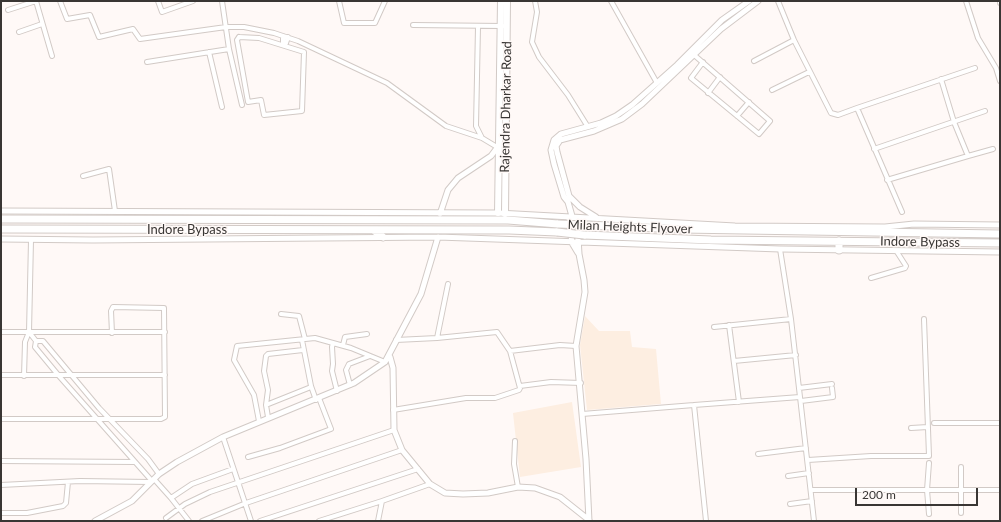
<!DOCTYPE html>
<html>
<head>
<meta charset="utf-8">
<style>
	body { margin:0 }
	#map { position:relative; width:1001px; height:522px; overflow:hidden; background:#fff9f7; font-family:Lato,sans-serif }
	canvas { display:block }
	.frame { position:absolute; inset:0; border:2px solid #393634; pointer-events:none }
	.scale { position:absolute; left:855px; top:488px; width:123px; height:18px; box-sizing:border-box; border:2px solid #393634; border-top:0; padding-left:5px; font-size:12px; line-height:14px; white-space:nowrap; color:#393634; -webkit-text-stroke:3px #fff9f7; paint-order:stroke }
</style>
</head>
<body>
<div id="map">
<canvas width="1001" height="522"></canvas>
<div class="frame"></div>
<div class="scale">200 m</div>
</div>
<script>
const g = document.querySelector('canvas').getContext('2d');
g.lineJoin = 'round';
function fillPath(path, color) { g.fillStyle = color; g.fill(path, 'evenodd'); }
const toPath = rows => new Path2D(rows.map(r => 'M' + r).join(''));
function stroke(path, color, width, dash) { g.strokeStyle = color; g.lineWidth = width; g.lineCap = dash ? 'butt' : 'round'; g.setLineDash(dash || []); g.stroke(path); }
function label(font, color, halo, rows, align = 'center') {
  g.font = font + ' Lato,sans-serif'; g.lineWidth = 3; g.setLineDash([]); g.textBaseline = 'middle'; g.strokeStyle = halo; g.fillStyle = color; for (const [text, x, y, turn = 0] of rows) {
    g.save(); g.translate(x, y); g.rotate((+turn || 0) * Math.PI / 180); g.textAlign = isNaN(turn) ? turn : align; if (halo) g.strokeText(text, 0, 0); g.fillText(text, 0, 0); g.restore();
  }
}
const commercial = toPath([
	[585,316,599,331,630,331,632,347,656,349,661,404,587,410,580,345],
	[572,402,581,467,520,477,513,413]
]);
const minor = toPath([
	[36,1,52,56],
	[60,1,67,19,90,15,99,37,133,29,140,39,226,27,244,27,274,33,298,41,387,83,446,126,482,138,497,147],
	[158,1,162,12,193,1],
	[222,1,229,49,242,105],
	[339,1,344,23,375,23,385,1],
	[535,1,537,12,532,42,539,57,568,95,588,127],
	[611,1,657,83],
	[778,1,794,40,831,113,838,115,857,108,902,212],
	[966,1,978,38,996,68,1000,81],
	[1000,1,1000,3],
	[8,10,36,1],
	[413,25,503,26],
	[478,27,476,126,482,138],
	[19,32,42,24],
	[283,36,283,45,286,43,288,37],
	[239,37,259,38,304,52,302,111,264,115,261,100,248,102,237,40,239,37],
	[209,52,222,107],
	[693,54,770,121,759,134,691,78,703,62],
	[754,61,794,40],
	[147,62,229,49],
	[941,79,954,122,968,156,993,149],
	[772,90,809,72],
	[708,93,720,77],
	[857,108,975,68],
	[737,116,749,102],
	[874,149,985,111],
	[83,176,109,169,115,211],
	[887,180,968,156],
	[31,240,29,332,36,341],
	[780,249,791,319,800,397],
	[871,278,905,268,906,266,897,252],
	[281,314,299,316,305,339],
	[729,325,739,402],
	[714,327,791,319],
	[1,332,29,332],
	[437,338,448,284],
	[302,340,311,386,316,400],
	[36,341,43,341,99,408,148,459,159,474],
	[36,341,35,347,59,376,152,481],
	[333,343,332,347,333,364,332,371,337,391],
	[343,345,345,337,367,334],
	[303,350,268,354,266,356,264,371,268,390,266,405,311,387],
	[510,351,560,345,576,346],
	[734,361,796,355],
	[1,375,165,375],
	[24,376,25,342,29,332,165,332],
	[350,385,346,370,349,364,370,356],
	[520,386,551,382,581,383],
	[799,388,832,384],
	[801,401,833,397,832,388],
	[266,405,268,417],
	[393,410,466,398,495,398,519,390,520,388,510,351,497,332,437,338,396,340],
	[582,414,694,405],
	[1,419,161,419,165,417,164,308,113,307,111,311,112,333],
	[259,421,254,395,234,360,237,346,315,338,351,348,385,362],
	[934,423,1000,423],
	[911,428,928,427],
	[223,437,251,521],
	[515,441,514,464,518,487],
	[758,454,806,448],
	[248,457,280,448,331,429,319,398],
	[808,460,871,456,929,456,924,319],
	[1,461,135,462],
	[788,476,809,473],
	[154,479,171,498,192,484,233,469],
	[1,485,80,481,150,482],
	[811,490,1000,490],
	[171,498,189,521],
	[790,504,812,501],
	[1,513,27,513,63,506,66,503,68,482],
	[961,513,961,467],
	[929,514,927,490,929,463],
	[166,518,185,504,210,492,394,430],
	[202,521,246,503,402,450],
	[260,521,418,469],
	[319,521,382,501],
	[378,521,382,501,430,484],
	[706,521,694,405,800,397,814,521]
]);
const tertiary = toPath([
	[569,196,580,207,596,217],
	[568,202,569,196,557,152,556,146,560,140,594,131,622,119,642,104,721,29,758,1],
	[1,211,498,213,735,226,885,227,914,224,1000,225],
	[440,214,448,190,458,178,491,156,500,144],
	[572,216,569,220,572,243,578,253],
	[1,239,93,240,438,237,780,249,1000,252],
	[390,357,393,368,394,430,402,450,430,484,445,493,463,494,488,493,518,487,535,488,560,497,589,520],
	[95,521,132,501,159,474,177,462,223,437,354,383,385,362,421,294,438,237],
	[589,521,586,459,576,346,585,292,584,280,579,254,577,222,572,216,568,202,564,197,554,164,551,150,554,140,561,134,601,123,616,116,632,105,677,65,722,20,749,1]
]);
const secondary = toPath([
	[498,213,501,1],
	[505,214,507,1]
]);
const trunk = toPath([
	[1,219,508,220,558,224],
	[585,225,681,229,1000,234],
	[1,229,509,230,557,232],
	[373,230,383,237],
	[584,235,711,240,1000,243],
	[839,250,839,241]
]);
const trunkBridge = toPath([
	[558,224,585,225],
	[557,232,584,235]
]);
const streetNames = [
	["Rajendra Dharkar Road",506,107,-89],
	["Milan Heights Flyover",630,227,2],
	["Indore Bypass",187,230],
	["Indore Bypass",920,242,1]
];
fillPath(commercial, '#fdeee1');
stroke(minor, '#d2cac6', 6);
stroke(tertiary, '#d2cac6', 7);
stroke(secondary, '#d2cac6', 8);
stroke(trunk, '#d2cac6', 9);
stroke(minor, '#fff', 4);
stroke(tertiary, '#fff', 5);
stroke(secondary, '#fff', 6);
stroke(trunk, '#fff', 7);
stroke(trunkBridge, '#d2cac6', 9, []);
stroke(trunkBridge, '#fff', 7);
label('13px', '#393634', '#fff9f7', streetNames);
</script>
</body>
</html>
